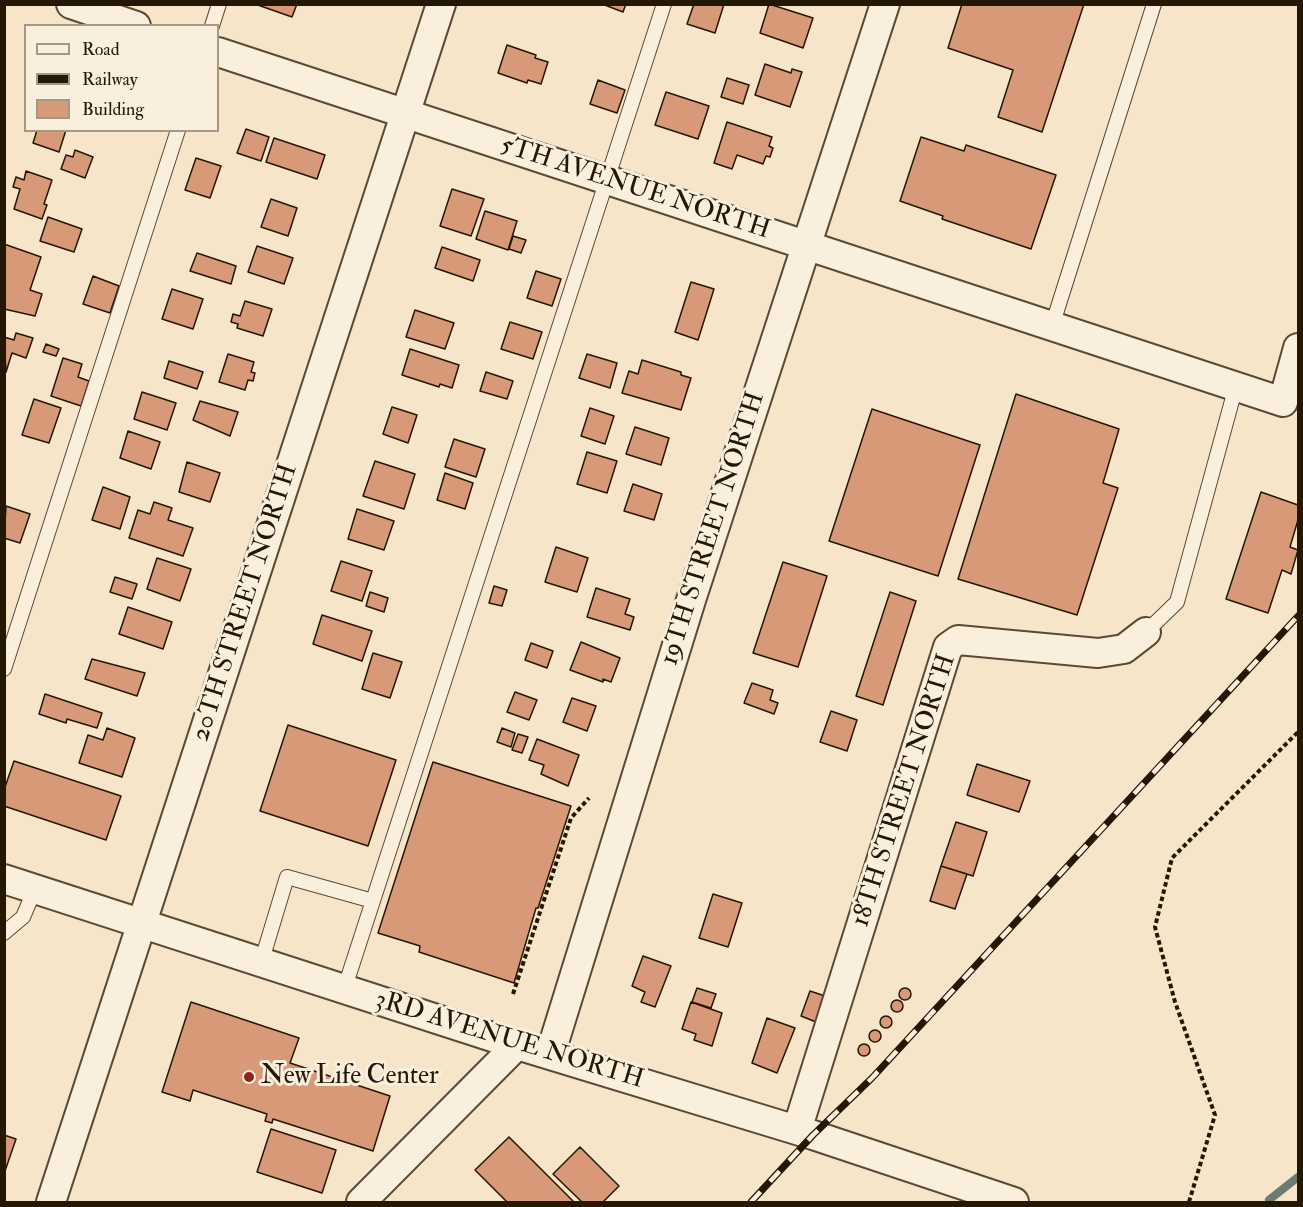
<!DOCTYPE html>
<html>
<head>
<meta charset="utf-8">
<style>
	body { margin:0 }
	#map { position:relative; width:1303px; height:1207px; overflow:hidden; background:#f7e5ca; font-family:"IM FELL Double Pica",serif }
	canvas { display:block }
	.frame { position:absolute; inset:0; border:6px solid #241704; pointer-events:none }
	.legend { position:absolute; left:24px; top:24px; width:195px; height:108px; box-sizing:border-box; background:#faeedd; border:2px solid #a49886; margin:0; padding:8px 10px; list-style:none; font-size:18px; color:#241704 }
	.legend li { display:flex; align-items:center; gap:12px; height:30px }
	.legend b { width:30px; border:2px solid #a49886 }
</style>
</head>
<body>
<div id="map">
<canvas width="1303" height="1207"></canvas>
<div class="frame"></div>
<ul class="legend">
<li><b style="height:8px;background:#faeedd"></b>Road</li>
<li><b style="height:8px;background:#241704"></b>Railway</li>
<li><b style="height:16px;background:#d79977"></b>Building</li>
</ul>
</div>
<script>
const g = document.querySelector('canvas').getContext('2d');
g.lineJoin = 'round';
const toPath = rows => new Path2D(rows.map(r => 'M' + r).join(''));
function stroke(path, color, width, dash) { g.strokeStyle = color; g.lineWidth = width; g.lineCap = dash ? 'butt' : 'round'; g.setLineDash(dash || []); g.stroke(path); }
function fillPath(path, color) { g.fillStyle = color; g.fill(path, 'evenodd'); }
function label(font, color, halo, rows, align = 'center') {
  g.font = font + ' "IM FELL Double Pica",serif'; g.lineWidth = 6; g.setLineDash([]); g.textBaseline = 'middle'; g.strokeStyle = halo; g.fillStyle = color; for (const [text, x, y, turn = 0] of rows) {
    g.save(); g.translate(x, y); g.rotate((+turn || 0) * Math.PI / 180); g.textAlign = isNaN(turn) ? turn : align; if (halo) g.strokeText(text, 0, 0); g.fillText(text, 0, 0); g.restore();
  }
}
const stream = toPath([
	[1269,1200,1298,1177]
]);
const building = toPath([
	[255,4,297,4,292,17,255,4],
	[602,4,626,4,623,12,602,4],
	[694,4,724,4,715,33,687,24,694,4],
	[769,4,813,18,803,48,760,33,769,4],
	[962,4,1084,4,1042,132,998,117,1013,70,948,48,962,4],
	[507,45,536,55,535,58,548,62,541,84,528,80,527,83,498,73,507,45],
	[765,64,791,73,792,69,802,72,790,107,755,95,765,64],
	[727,78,749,85,743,104,721,97,727,78],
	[598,80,625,90,617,113,590,104,598,80],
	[666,92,709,106,698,139,655,125,666,92],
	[727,122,772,137,769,146,773,148,770,157,766,156,763,164,737,155,732,169,714,163,727,122],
	[246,129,269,137,261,161,237,153,246,129],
	[37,130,66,130,59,152,33,143,37,130],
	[921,137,964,151,966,145,1056,175,1031,249,942,219,943,216,900,201,921,137],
	[274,138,325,155,317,179,266,162,274,138],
	[75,150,93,157,85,178,61,169,66,155,73,157,75,150],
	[196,158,221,166,210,198,185,190,196,158],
	[26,171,52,180,44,204,47,205,42,219,14,209,20,189,13,187,16,177,24,180,26,171],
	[452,189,484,199,471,236,440,226,452,189],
	[271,199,297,208,288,236,261,227,271,199],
	[485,211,517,221,508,250,476,239,485,211],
	[48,217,82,229,74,252,40,241,48,217],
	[513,236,526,240,521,253,509,249,513,236],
	[4,244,41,257,30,290,42,294,35,316,4,309,4,244],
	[257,246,293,258,284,284,248,272,257,246],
	[442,247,480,260,473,281,435,268,442,247],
	[197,253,236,266,231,284,190,271,197,253],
	[536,271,561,279,552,306,527,298,536,271],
	[93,276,119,286,110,313,83,304,93,276],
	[691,282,714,289,698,340,675,332,691,282],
	[172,289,203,299,193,329,162,319,172,289],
	[245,301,272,309,263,336,237,328,238,324,231,322,233,314,240,316,245,301],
	[415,310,454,323,445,349,406,337,415,310],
	[510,322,542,332,533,359,501,349,510,322],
	[16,333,33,338,26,358,12,353,6,372,4,337,14,340,16,333],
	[46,344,59,349,56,356,43,352,46,344],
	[410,349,459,365,452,388,440,384,439,387,402,375,410,349],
	[228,354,254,362,251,372,255,373,253,381,248,380,245,390,219,382,228,354],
	[587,354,617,363,610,388,579,378,587,354],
	[63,358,82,364,78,377,89,381,81,406,51,396,63,358],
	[642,360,681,372,681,375,691,378,681,410,622,393,629,371,638,374,642,360],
	[169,361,203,372,197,389,164,378,169,361],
	[486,372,513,381,507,399,480,391,486,372],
	[142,392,176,403,167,430,134,419,142,392],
	[1016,394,1119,429,1103,483,1118,488,1077,615,958,579,1016,394],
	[34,399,61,408,49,443,22,435,34,399],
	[200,401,238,412,230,436,193,420,200,401],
	[392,407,417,415,408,443,383,434,392,407],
	[590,408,614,416,605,444,581,436,590,408],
	[872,409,980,445,938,576,829,541,872,409],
	[635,427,669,438,661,465,626,454,635,427],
	[128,431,160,442,151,469,120,458,128,431],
	[454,439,485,449,476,477,445,467,454,439],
	[587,452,617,461,607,493,577,484,587,452],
	[375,461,415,474,404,509,363,496,375,461],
	[187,462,220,473,210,502,179,492,187,462],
	[445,473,473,483,465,509,437,500,445,473],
	[633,484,662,494,654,520,624,511,633,484],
	[103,487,130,497,120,529,92,520,103,487],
	[1261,492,1298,505,1298,520,1290,547,1298,550,1291,574,1282,570,1268,613,1226,599,1261,492],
	[154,502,172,508,168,520,193,528,183,556,129,538,138,510,150,514,154,502],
	[6,506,30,514,20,543,4,538,6,506],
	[357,509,394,521,384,550,348,539,357,509],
	[556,547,588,558,577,592,545,582,556,547],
	[157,558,191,569,180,601,147,589,157,558],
	[341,561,372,571,362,601,331,591,341,561],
	[783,562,827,576,798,667,753,653,783,562],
	[115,577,137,584,132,599,110,592,115,577],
	[494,586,507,590,502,606,489,603,494,586],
	[596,588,630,599,625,614,634,617,630,630,587,617,596,588],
	[370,592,388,598,384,612,366,606,370,592],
	[890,592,916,601,883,705,856,696,890,592],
	[128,607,172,622,163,649,119,634,128,607],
	[322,615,372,631,362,661,313,644,322,615],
	[581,642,620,658,611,682,603,679,603,682,570,670,581,642],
	[531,643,553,651,547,668,525,660,531,643],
	[373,653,402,662,390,698,362,689,373,653],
	[92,659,145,673,137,696,85,679,92,659],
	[752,683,773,690,770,700,778,703,774,714,744,703,752,683],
	[515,692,537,700,529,720,507,712,515,692],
	[45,694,102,713,97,728,67,719,66,723,39,714,45,694],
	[572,698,596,706,587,731,563,722,572,698],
	[831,711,857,720,847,751,820,742,831,711],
	[288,725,396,760,368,846,260,811,288,725],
	[107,728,135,738,122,777,79,763,88,735,103,740,107,728],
	[502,728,515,733,511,747,497,742,502,728],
	[518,734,528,737,522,753,512,750,518,734],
	[537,739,579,755,568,786,541,774,544,765,529,760,537,739],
	[14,761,121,796,106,840,4,806,4,790,14,761],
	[433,762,571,806,538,908,536,908,514,983,419,952,420,946,378,933,433,762],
	[977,764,1030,781,1019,812,967,795,977,764],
	[956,822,987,832,973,876,941,866,956,822],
	[941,866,967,874,955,909,930,901,941,866],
	[713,894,742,903,728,947,699,938,713,894],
	[643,956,671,966,655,1007,641,1002,645,992,632,986,643,956],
	'899 994a6 6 0 1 1 12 0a6 6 0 1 1-12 0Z',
	[697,988,716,994,711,1008,692,1002,697,988],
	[810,991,825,996,816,1022,801,1016,810,991],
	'891 1006a6 6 0 1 1 12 0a6 6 0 1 1-12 0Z',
	[191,1002,299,1038,290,1063,390,1096,373,1151,273,1119,272,1123,265,1121,267,1114,193,1090,190,1101,162,1092,191,1002],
	[691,1002,722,1013,712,1046,694,1040,696,1034,682,1029,691,1002],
	'880 1022a6 6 0 1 1 12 0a6 6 0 1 1-12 0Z',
	[767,1018,795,1028,777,1073,752,1063,767,1018],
	'869 1036a6 6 0 1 1 12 0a6 6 0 1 1-12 0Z',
	'858 1050a6 6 0 1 1 12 0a6 6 0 1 1-12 0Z',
	[271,1129,336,1150,322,1193,257,1172,271,1129],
	[4,1135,16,1139,4,1174,4,1135],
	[509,1137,574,1202,507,1202,475,1170,509,1137],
	[580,1147,619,1186,603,1202,582,1202,553,1174,580,1147]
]);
const path = toPath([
	[513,994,571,818,589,798],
	[1189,1202,1215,1115,1175,1002,1155,927,1172,858,1298,732]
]);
const service = toPath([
	[212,26,219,4],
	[1052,326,1154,4],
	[1146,632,1177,602,1236,386],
	[4,669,178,130],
	[4,933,23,917,35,889],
	[261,963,287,877,373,901],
	[344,990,664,4]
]);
const minor = toPath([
	[71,4,136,26],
	[218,52,1283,402,1298,348],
	[4,879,517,1045,813,1135,1014,1202],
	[550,1055,691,600,885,4],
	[797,1130,948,647,958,640,1098,653,1124,649,1146,632],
	[51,1202,441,4],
	[361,1202,517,1045]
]);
const rail = toPath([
	[751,1202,813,1135,872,1078,1298,616]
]);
const markers = [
	[249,1077,6,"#8f2418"]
];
const streetNames = [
	["5TH AVENUE NORTH",635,189,18],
	["19TH STREET NORTH",714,529,-72],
	["20TH STREET NORTH",246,603,-72],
	["18TH STREET NORTH",905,791,-72],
	["3RD AVENUE NORTH",509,1041,17]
];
const poiNames = [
	["New Life Center",261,1077]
];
stroke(stream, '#6d7b72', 8);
fillPath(building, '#d79977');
stroke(building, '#241704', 1.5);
stroke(service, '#594a36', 16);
stroke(minor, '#594a36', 32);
stroke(path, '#241704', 4, [4.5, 3]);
stroke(service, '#faeedd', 14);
stroke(minor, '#faeedd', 28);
stroke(rail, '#241704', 7);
stroke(rail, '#faeedd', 4.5, [14]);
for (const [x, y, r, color] of markers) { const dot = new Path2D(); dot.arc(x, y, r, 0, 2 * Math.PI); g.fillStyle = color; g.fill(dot); stroke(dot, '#faeedd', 2); }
label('26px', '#241704', '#faeedd', streetNames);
label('26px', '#241704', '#faeedd', poiNames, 'left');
</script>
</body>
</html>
